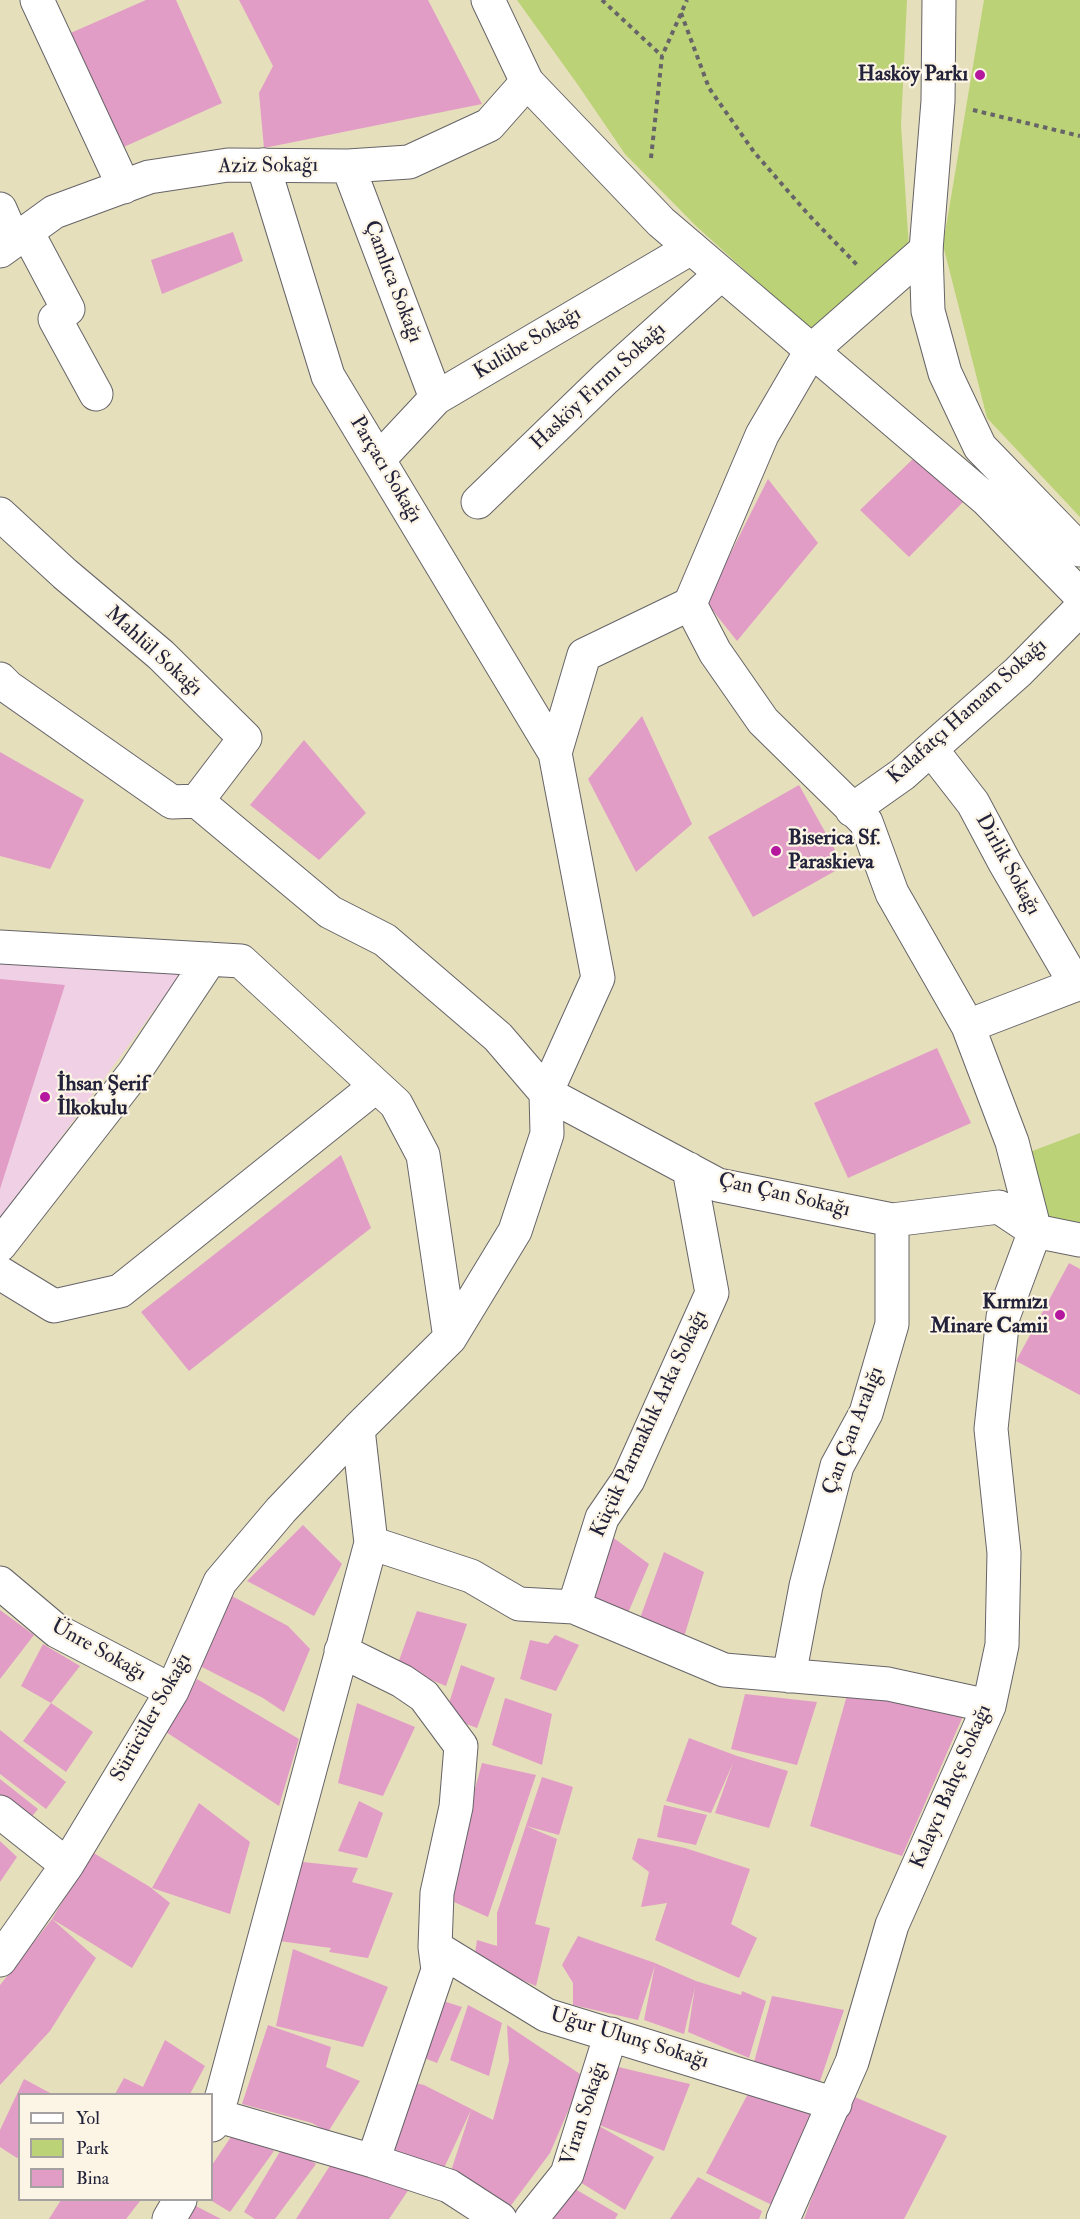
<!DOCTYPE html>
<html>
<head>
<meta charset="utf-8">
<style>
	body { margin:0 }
	#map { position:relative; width:1080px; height:2219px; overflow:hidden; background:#e5dfbb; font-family:"IM FELL Double Pica",serif }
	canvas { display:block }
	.legend { position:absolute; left:18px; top:2093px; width:195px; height:108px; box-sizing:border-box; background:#fcf5e5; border:2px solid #a5a1a1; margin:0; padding:8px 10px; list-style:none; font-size:18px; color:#22223b }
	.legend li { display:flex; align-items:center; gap:12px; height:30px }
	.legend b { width:30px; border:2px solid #a5a1a1 }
</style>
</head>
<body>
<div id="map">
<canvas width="1080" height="2219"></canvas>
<ul class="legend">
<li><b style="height:8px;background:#fff"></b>Yol</li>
<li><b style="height:16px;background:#bbd276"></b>Park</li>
<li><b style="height:16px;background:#e29dc6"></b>Bina</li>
</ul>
</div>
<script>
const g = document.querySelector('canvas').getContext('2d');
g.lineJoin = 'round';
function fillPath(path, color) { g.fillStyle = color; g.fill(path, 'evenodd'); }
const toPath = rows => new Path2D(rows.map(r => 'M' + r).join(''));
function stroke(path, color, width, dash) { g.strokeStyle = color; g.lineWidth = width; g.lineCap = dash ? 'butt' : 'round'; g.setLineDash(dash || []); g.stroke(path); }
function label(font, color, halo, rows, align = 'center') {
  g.font = font + ' "IM FELL Double Pica",serif'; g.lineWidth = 4.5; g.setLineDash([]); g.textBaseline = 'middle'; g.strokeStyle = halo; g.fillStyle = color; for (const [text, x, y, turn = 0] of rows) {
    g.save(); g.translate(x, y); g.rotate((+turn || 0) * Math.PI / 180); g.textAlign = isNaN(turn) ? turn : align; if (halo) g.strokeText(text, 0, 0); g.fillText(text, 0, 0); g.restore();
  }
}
const built = toPath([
	[0,959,182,972,0,1221]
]);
const green = toPath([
	[517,0,907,0,901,125,910,264,823,341,696,226,625,154,578,85],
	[984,0,1080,0,1080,517,987,418,943,245],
	[1080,1133,1080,1228,1048,1223,1027,1153]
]);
const building = toPath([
	[146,0,176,0,222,103,117,150,66,35],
	[239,0,428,0,482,104,264,148,259,93,273,66],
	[233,232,243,261,162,294,151,260],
	[916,456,964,501,909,557,860,510],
	[768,479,818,543,737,641,706,602],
	[642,716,692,824,636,872,588,779],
	[304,740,366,813,319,860,250,805],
	[0,752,84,800,50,869,0,856],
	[799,785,844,866,753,917,708,837],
	[0,979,65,985,0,1189],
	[937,1048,971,1123,848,1178,814,1103],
	[341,1155,371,1228,189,1371,141,1312],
	[1069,1263,1080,1269,1080,1395,1016,1361],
	[303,1525,342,1564,314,1616,247,1581],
	[607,1533,649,1564,628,1613,578,1592],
	[664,1552,704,1572,683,1640,639,1621],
	[230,1595,288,1626,310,1649,284,1712,263,1698,192,1662],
	[0,1610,34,1635,0,1679],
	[417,1611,467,1624,446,1686,397,1666],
	[555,1635,579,1645,556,1691,520,1679,530,1640,548,1644],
	[43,1644,80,1666,51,1703,21,1686],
	[461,1665,495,1678,477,1728,445,1716],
	[197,1679,299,1739,279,1806,166,1732],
	[851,1681,966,1709,902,1856,810,1826],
	[745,1694,817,1702,797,1765,731,1749],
	[505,1698,552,1714,542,1765,492,1745],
	[51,1703,93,1732,66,1772,23,1741],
	[357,1703,415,1727,383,1796,338,1783],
	[0,1730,66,1782,46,1809,0,1774],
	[689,1738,737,1756,788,1771,769,1828,715,1813,733,1763,711,1813,666,1801],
	[482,1763,536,1775,488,1917,445,1898],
	[542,1777,573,1787,559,1835,526,1826,557,1839,535,1924,550,1928,536,1986,474,1960,477,1940,497,1946,497,1913],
	[0,1779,38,1809,25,1825,0,1806],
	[359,1801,383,1813,367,1858,338,1851],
	[199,1803,250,1842,230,1914,152,1888],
	[664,1805,707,1815,696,1845,657,1837],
	[638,1838,685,1848,750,1869,731,1924,757,1938,739,1978,655,1940,667,1903,641,1907,649,1872,632,1859],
	[0,1841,17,1857,0,1882],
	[92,1852,150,1887,170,1903,132,1968,52,1919,96,1958,50,2031,0,2085,0,1985,52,1919],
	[294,1861,358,1868,352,1882,393,1893,368,1958,329,1952,331,1948,272,1940],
	[578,1936,655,1963,696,1981,741,1995,742,1991,766,2001,749,2058,688,2032,695,1987,684,2034,644,2020,655,1965,638,2020,573,2005,573,1983,562,1965],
	[293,1949,388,1987,363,2047,276,2026],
	[772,1996,844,2010,819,2084,754,2062],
	[440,2000,462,2007,437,2063,419,2056],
	[468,2005,502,2023,489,2076,450,2060],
	[268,2025,331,2047,326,2067,360,2081,328,2132,312,2123,242,2104],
	[507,2025,583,2076,550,2153,509,2208,450,2174,471,2110,444,2168,401,2155,383,2144,406,2081,424,2085,493,2120,509,2061],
	[165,2040,205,2066,190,2094,115,2094,124,2078,143,2087],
	[610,2065,690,2084,664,2151,592,2122,654,2157,625,2210,567,2174],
	[24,2079,52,2094,20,2094,20,2155,17,2158,0,2147,0,2130],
	[751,2088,815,2114,772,2205,706,2173],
	[850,2095,947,2136,904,2219,804,2219],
	[235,2131,274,2151,230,2212,212,2201,212,2165],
	[285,2143,316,2164,275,2219,255,2219,244,2212],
	[331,2164,409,2189,389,2219,296,2219],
	[698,2177,762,2211,759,2219,670,2219],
	[570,2186,618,2214,615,2219,541,2219],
	[61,2200,137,2200,140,2201,126,2219,49,2219],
	[194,2205,221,2219,184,2219]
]);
const path = toPath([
	[602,0,662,56],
	[681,13,709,88,754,152,807,213,857,265],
	[973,110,1080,136],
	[651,158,662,56,687,0]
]);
const minor = toPath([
	[37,0,124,187],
	[263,165,328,376,555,753],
	[348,166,436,398],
	[0,209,14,241],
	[27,232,68,309,55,319,96,394],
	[926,250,811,351,762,435,690,604,715,652,763,721,866,822,892,893,968,1026,1012,1142,1035,1231,1080,1240],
	[0,251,54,212,149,177,228,165,348,166,409,162,489,125,527,82],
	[379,459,436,398,691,248],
	[478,502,605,379,721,274],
	[0,514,65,574,161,655,245,738,197,801],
	[0,679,8,687,172,802,197,801,330,912,385,940,498,1037,546,1093,718,1185,892,1220,999,1207,1035,1231,1003,1317,991,1429,1004,1553,1002,1645,989,1706,892,1925,852,2062,783,2219],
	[931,749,973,803,1005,863,1076,985],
	[852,810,903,774,931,749,1018,672,1080,609],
	[0,947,241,961,396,1104,423,1155,450,1338],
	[968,1026,1080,983],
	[0,1245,134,1073,210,959],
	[0,1273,54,1306,120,1291,376,1086],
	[371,1543,471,1576,519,1604,574,1607,724,1670,888,1684,989,1706],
	[0,1583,57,1631,172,1691],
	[574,1607,602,1518,628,1480,712,1293,689,1169],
	[341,1651,402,1681,424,1696,461,1746,456,1807,437,1893,435,1947,438,1970,373,2161],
	[789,1676,806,1586,837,1466,866,1413,892,1324,892,1220],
	[0,1812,67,1865],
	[435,1947,546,2015,835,2104],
	[0,1960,67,1865,172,1691,220,1582,281,1510,358,1429],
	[215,2115,373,2161,449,2186,500,2219],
	[212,2125,222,2096,371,1543,358,1429,450,1338,515,1231,547,1134,546,1093,598,978,555,753,584,655,690,604],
	[169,2219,180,2200],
	[531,2219,567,2174,611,2034]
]);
const primary = toPath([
	[488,0,527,82,661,222,987,500,1080,595],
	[939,0,938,101,926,250,928,311,945,373,980,447,1080,550]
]);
const markers = [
	[980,75,6,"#b5179e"],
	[776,851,6,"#b5179e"],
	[45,1097,6,"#b5179e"],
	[1060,1315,6,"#b5179e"]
];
const poiNames = [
	["Hasköy Parkı",968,75],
	["Biserica Sf.",788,839,"left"],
	["Paraskieva",788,863,"left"],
	["İhsan Şerif",57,1085,"left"],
	["İlkokulu",57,1109,"left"],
	["Kırmızı",1048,1303],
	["Minare Camii",1048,1327]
];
const streetNames = [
	["Aziz Sokağı",268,167,-1],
	["Çamlıca Sokağı",392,282,69],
	["Kulübe Sokağı",528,344,-31],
	["Hasköy Fırını Sokağı",599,387,-43],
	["Parçacı Sokağı",385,470,59],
	["Mahlül Sokağı",153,652,42],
	["Kalafatçı Hamam Sokağı",968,712,-42],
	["Dirlik Sokağı",1007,865,61],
	["Çan Çan Sokağı",784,1196,13],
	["Küçük Parmaklık Arka Sokağı",650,1424,-65],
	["Çan Çan Aralığı",854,1431,-69],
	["Ünre Sokağı",98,1651,29],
	["Sürücüler Sokağı",152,1718,-61],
	["Kalaycı Bahçe Sokağı",952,1787,-67],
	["Uğur Ulunç Sokağı",629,2039,17],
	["Viran Sokağı",585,2114,-72]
];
fillPath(built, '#f0d0e4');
fillPath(green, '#bbd276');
fillPath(building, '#e29dc6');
stroke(minor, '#666468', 35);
stroke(primary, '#666468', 35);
stroke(path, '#666468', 4, [4.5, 4.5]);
stroke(minor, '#fff', 33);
stroke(primary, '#fff', 33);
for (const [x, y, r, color] of markers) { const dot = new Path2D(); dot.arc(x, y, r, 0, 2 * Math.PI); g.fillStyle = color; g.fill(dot); stroke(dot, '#fcf5e5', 2); }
label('bold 21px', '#22223b', '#fcf5e5', poiNames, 'right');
label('21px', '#22223b', '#fcf5e5', streetNames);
</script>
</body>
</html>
